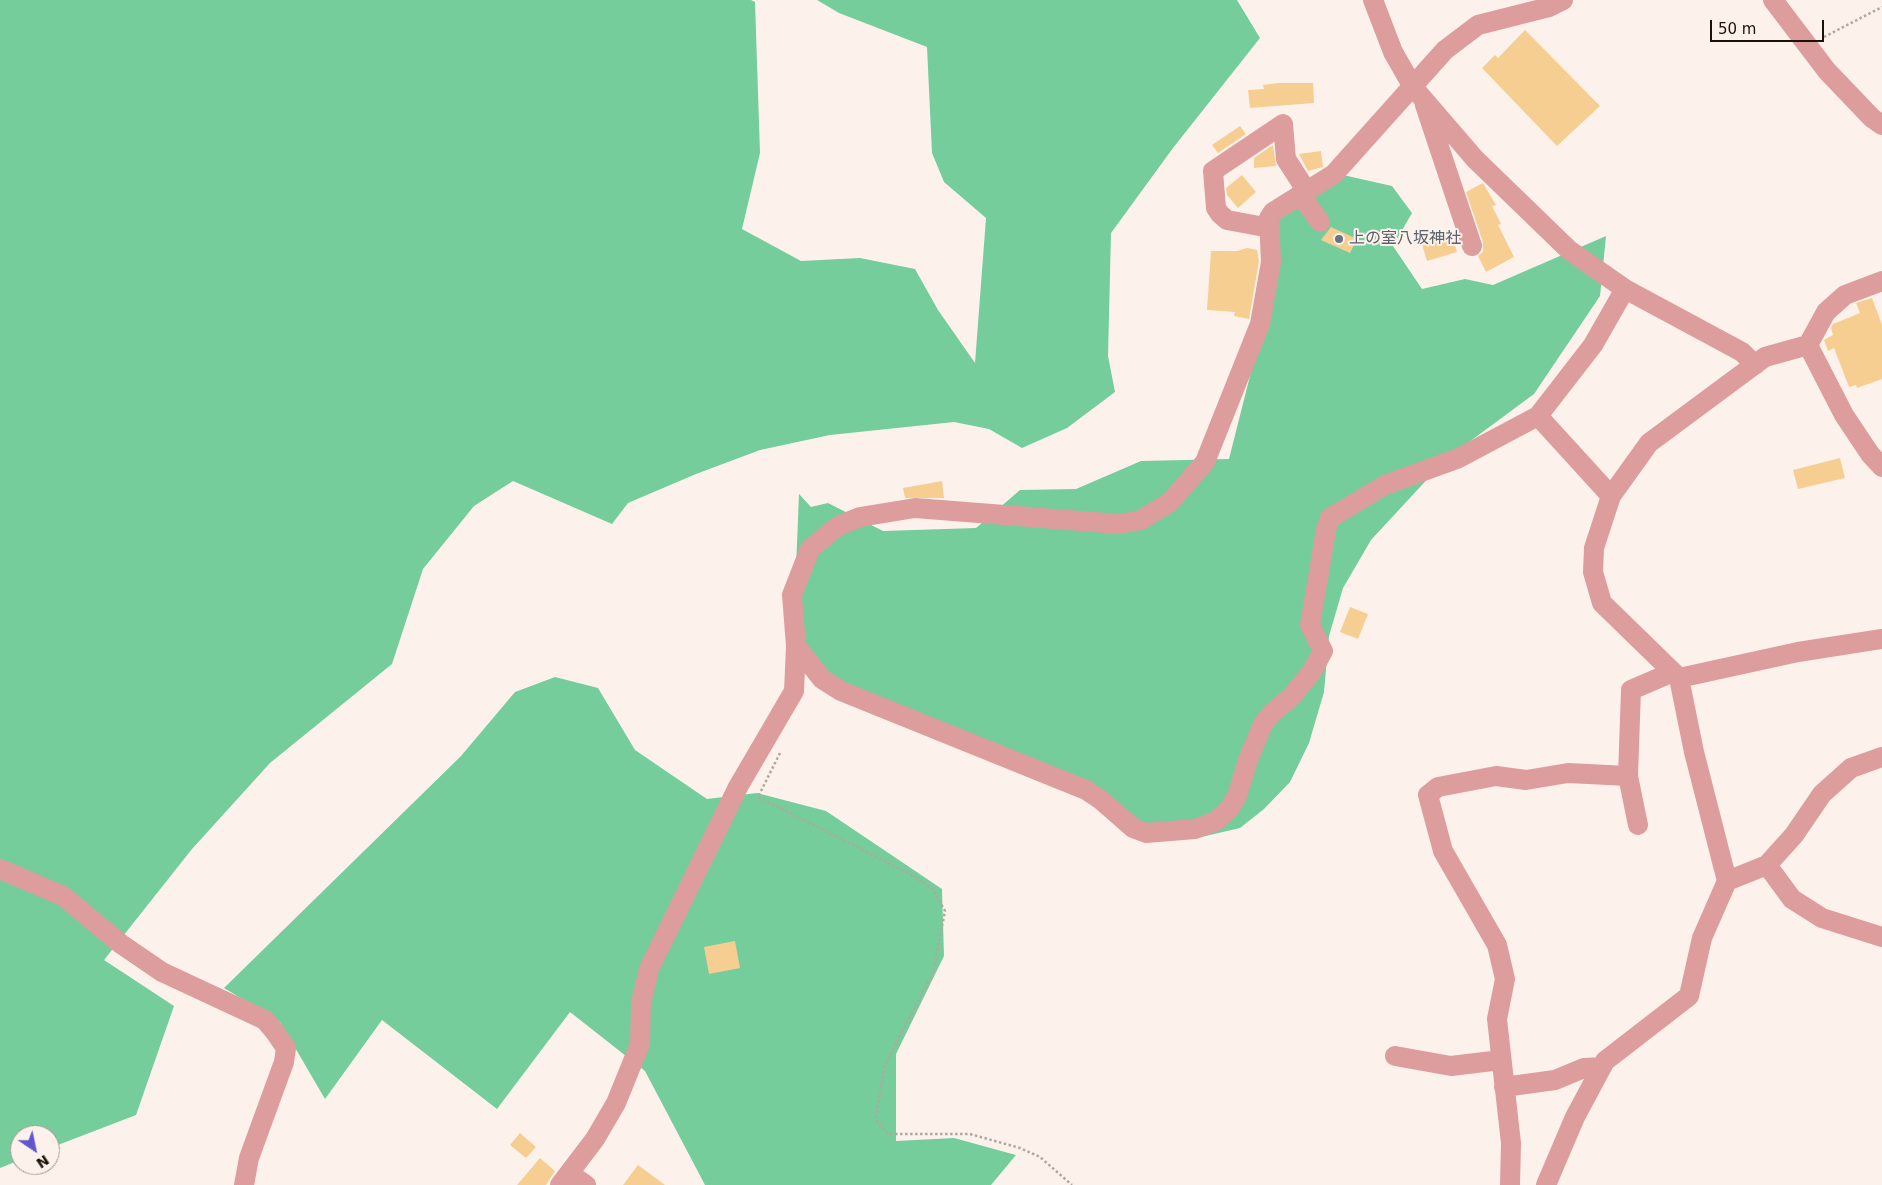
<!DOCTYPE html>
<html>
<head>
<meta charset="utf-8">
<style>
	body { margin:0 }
	#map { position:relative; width:1882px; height:1185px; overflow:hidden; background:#fdf2eb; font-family:"DejaVu Sans",sans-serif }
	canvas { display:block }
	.north { position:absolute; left:10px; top:1125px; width:50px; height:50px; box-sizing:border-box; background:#fdf2eb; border:1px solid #a29891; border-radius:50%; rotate:146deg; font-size:14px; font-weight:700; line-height:20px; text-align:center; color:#1a110b }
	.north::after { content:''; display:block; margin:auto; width:18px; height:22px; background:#6057d0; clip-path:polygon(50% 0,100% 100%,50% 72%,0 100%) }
	.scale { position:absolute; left:1710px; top:20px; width:114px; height:22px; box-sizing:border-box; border:2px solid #1a110b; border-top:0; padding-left:6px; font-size:15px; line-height:18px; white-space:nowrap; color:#1a110b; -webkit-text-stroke:4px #fdf2eb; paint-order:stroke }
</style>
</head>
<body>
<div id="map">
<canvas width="1882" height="1185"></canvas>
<div class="north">N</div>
<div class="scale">50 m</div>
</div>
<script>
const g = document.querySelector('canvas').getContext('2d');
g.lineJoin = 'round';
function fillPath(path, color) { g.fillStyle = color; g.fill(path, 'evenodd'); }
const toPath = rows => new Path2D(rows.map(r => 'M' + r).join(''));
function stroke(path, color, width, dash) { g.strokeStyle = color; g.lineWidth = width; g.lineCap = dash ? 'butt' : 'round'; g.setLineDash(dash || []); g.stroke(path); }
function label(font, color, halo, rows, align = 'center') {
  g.font = font + ' "DejaVu Sans","Noto Sans JP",sans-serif'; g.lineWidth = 4; g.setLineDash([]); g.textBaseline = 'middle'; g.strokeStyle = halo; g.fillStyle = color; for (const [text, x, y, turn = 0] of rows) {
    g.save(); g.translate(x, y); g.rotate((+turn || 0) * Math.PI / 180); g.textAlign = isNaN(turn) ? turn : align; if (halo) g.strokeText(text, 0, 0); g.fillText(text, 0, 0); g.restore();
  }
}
const forest = toPath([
	[0,0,751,0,755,2,760,153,742,229,801,261,860,258,915,269,938,310,975,363,986,218,944,182,932,153,927,47,839,13,817,0,1237,0,1260,38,1173,148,1111,233,1108,356,1115,392,1067,428,1022,448,989,429,954,422,830,435,760,450,696,474,628,503,612,524,513,481,474,506,423,569,392,664,270,763,192,849,104,960,174,1006,136,1115,50,1148,50,1135,20,1135,20,1160,0,1168],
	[1343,175,1392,186,1412,213,1393,246,1422,289,1465,279,1493,285,1606,236,1600,296,1534,394,1446,459,1371,540,1343,588,1329,636,1324,692,1309,743,1290,782,1264,809,1240,828,1197,838,1157,830,840,684,801,645,794,617,799,494,811,507,828,503,883,531,976,528,1020,490,1076,489,1141,461,1229,459,1253,364,1278,218],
	[555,677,598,688,635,750,707,799,757,793,826,811,942,889,944,956,896,1054,896,1141,954,1138,1016,1155,991,1185,705,1185,645,1071,570,1012,497,1109,382,1020,325,1099,280,1022,224,988,461,756,515,692]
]);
const building = toPath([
	[1525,30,1600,106,1557,146,1482,68,1495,55,1498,58],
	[1278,83,1313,83,1314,103,1250,108,1248,90,1264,89,1263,85],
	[1240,126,1246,134,1218,153,1212,145],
	[1273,145,1276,166,1254,168,1254,158],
	[1321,151,1323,167,1308,171,1299,154],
	[1242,175,1256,192,1238,208,1227,195,1226,188],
	[1483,183,1496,205,1492,206,1501,224,1498,225,1514,257,1486,272,1478,256,1483,252,1483,242,1466,192],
	[1331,227,1357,239,1350,253,1321,240],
	[1450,229,1457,252,1427,261,1420,238],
	[1247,248,1257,250,1259,261,1249,319,1234,316,1235,312,1207,310,1211,251,1237,251],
	[1872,298,1882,325,1882,379,1857,388,1856,385,1849,387,1834,348,1828,351,1824,340,1833,335,1831,328,1833,324,1860,313,1856,303],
	[1840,458,1845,478,1798,489,1793,470],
	[942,481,944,498,905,498,903,488],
	[1350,607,1368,614,1358,639,1340,632],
	[735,941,740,968,709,974,704,947],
	[520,1133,536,1147,526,1158,510,1145],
	[540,1158,555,1171,546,1185,517,1185],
	[638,1165,665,1185,623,1185]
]);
const path = toPath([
	[1824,37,1882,7],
	[780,753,758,797,912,875,932,888,945,911,933,973,885,1065,876,1117,880,1126,888,1134,970,1134,1020,1148,1040,1157,1072,1185]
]);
const minor = toPath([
	[1373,0,1393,52,1413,87,1475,159,1569,250,1625,289,1742,352,1755,365],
	[1773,0,1827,71,1872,118,1882,125],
	[1425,105,1472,246],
	[1300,194,1320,222],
	[1270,228,1227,220,1220,214,1216,208,1213,171,1283,124,1286,159,1306,190],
	[1808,345,1844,415,1870,454,1882,467],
	[1538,416,1593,345,1625,289],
	[796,646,822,679,841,691,1086,790,1101,800,1133,828,1146,833,1195,829,1216,821,1230,808,1237,796,1248,760,1263,724,1272,713,1291,697,1311,673,1323,651,1310,625,1326,530,1330,518,1385,485,1459,458,1538,416,1611,496],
	[1679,678,1798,652,1882,639],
	[1628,776,1638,825],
	[1767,865,1794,835,1822,794,1851,768,1882,757],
	[0,869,63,896,121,944,162,972,265,1020,275,1032,286,1048,284,1062,249,1158,244,1185],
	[1727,881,1767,865,1792,899,1822,918,1882,937],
	[1395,1056,1451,1066,1501,1060],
	[1504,1087,1555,1080,1584,1068,1602,1067],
	[570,1174,586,1185],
	[560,1185,595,1139,616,1103,640,1044,641,1003,649,969,738,787,794,691,796,646,792,595,810,549,838,526,860,517,915,508,1119,524,1141,520,1170,502,1205,462,1260,324,1271,262,1269,218,1273,212,1334,174,1445,50,1478,25,1549,7,1563,0],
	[1510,1185,1511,1143,1497,1019,1505,979,1497,945,1443,851,1428,795,1438,787,1496,776,1526,780,1568,773,1628,776,1631,690,1673,672],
	[1546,1185,1575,1117,1605,1061,1689,996,1702,938,1727,881,1694,752,1679,678,1602,603,1593,572,1594,548,1611,496,1649,443,1765,357,1808,345,1826,312,1845,295,1882,281]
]);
const markers = [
	[1339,239,5,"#6b7280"]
];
const worshipNames = [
	["上の室八坂神社",1349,239]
];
fillPath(forest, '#74cd9b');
fillPath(building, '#f7ce91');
stroke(path, '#b1a7a0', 2.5, [2.5, 2.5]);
stroke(minor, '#de9d9d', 20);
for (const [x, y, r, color] of markers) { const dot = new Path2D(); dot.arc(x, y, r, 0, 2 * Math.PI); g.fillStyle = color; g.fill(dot); stroke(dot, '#fdf2eb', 2); }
label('16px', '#5b616d', '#fdf2eb', worshipNames, 'left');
</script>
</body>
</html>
